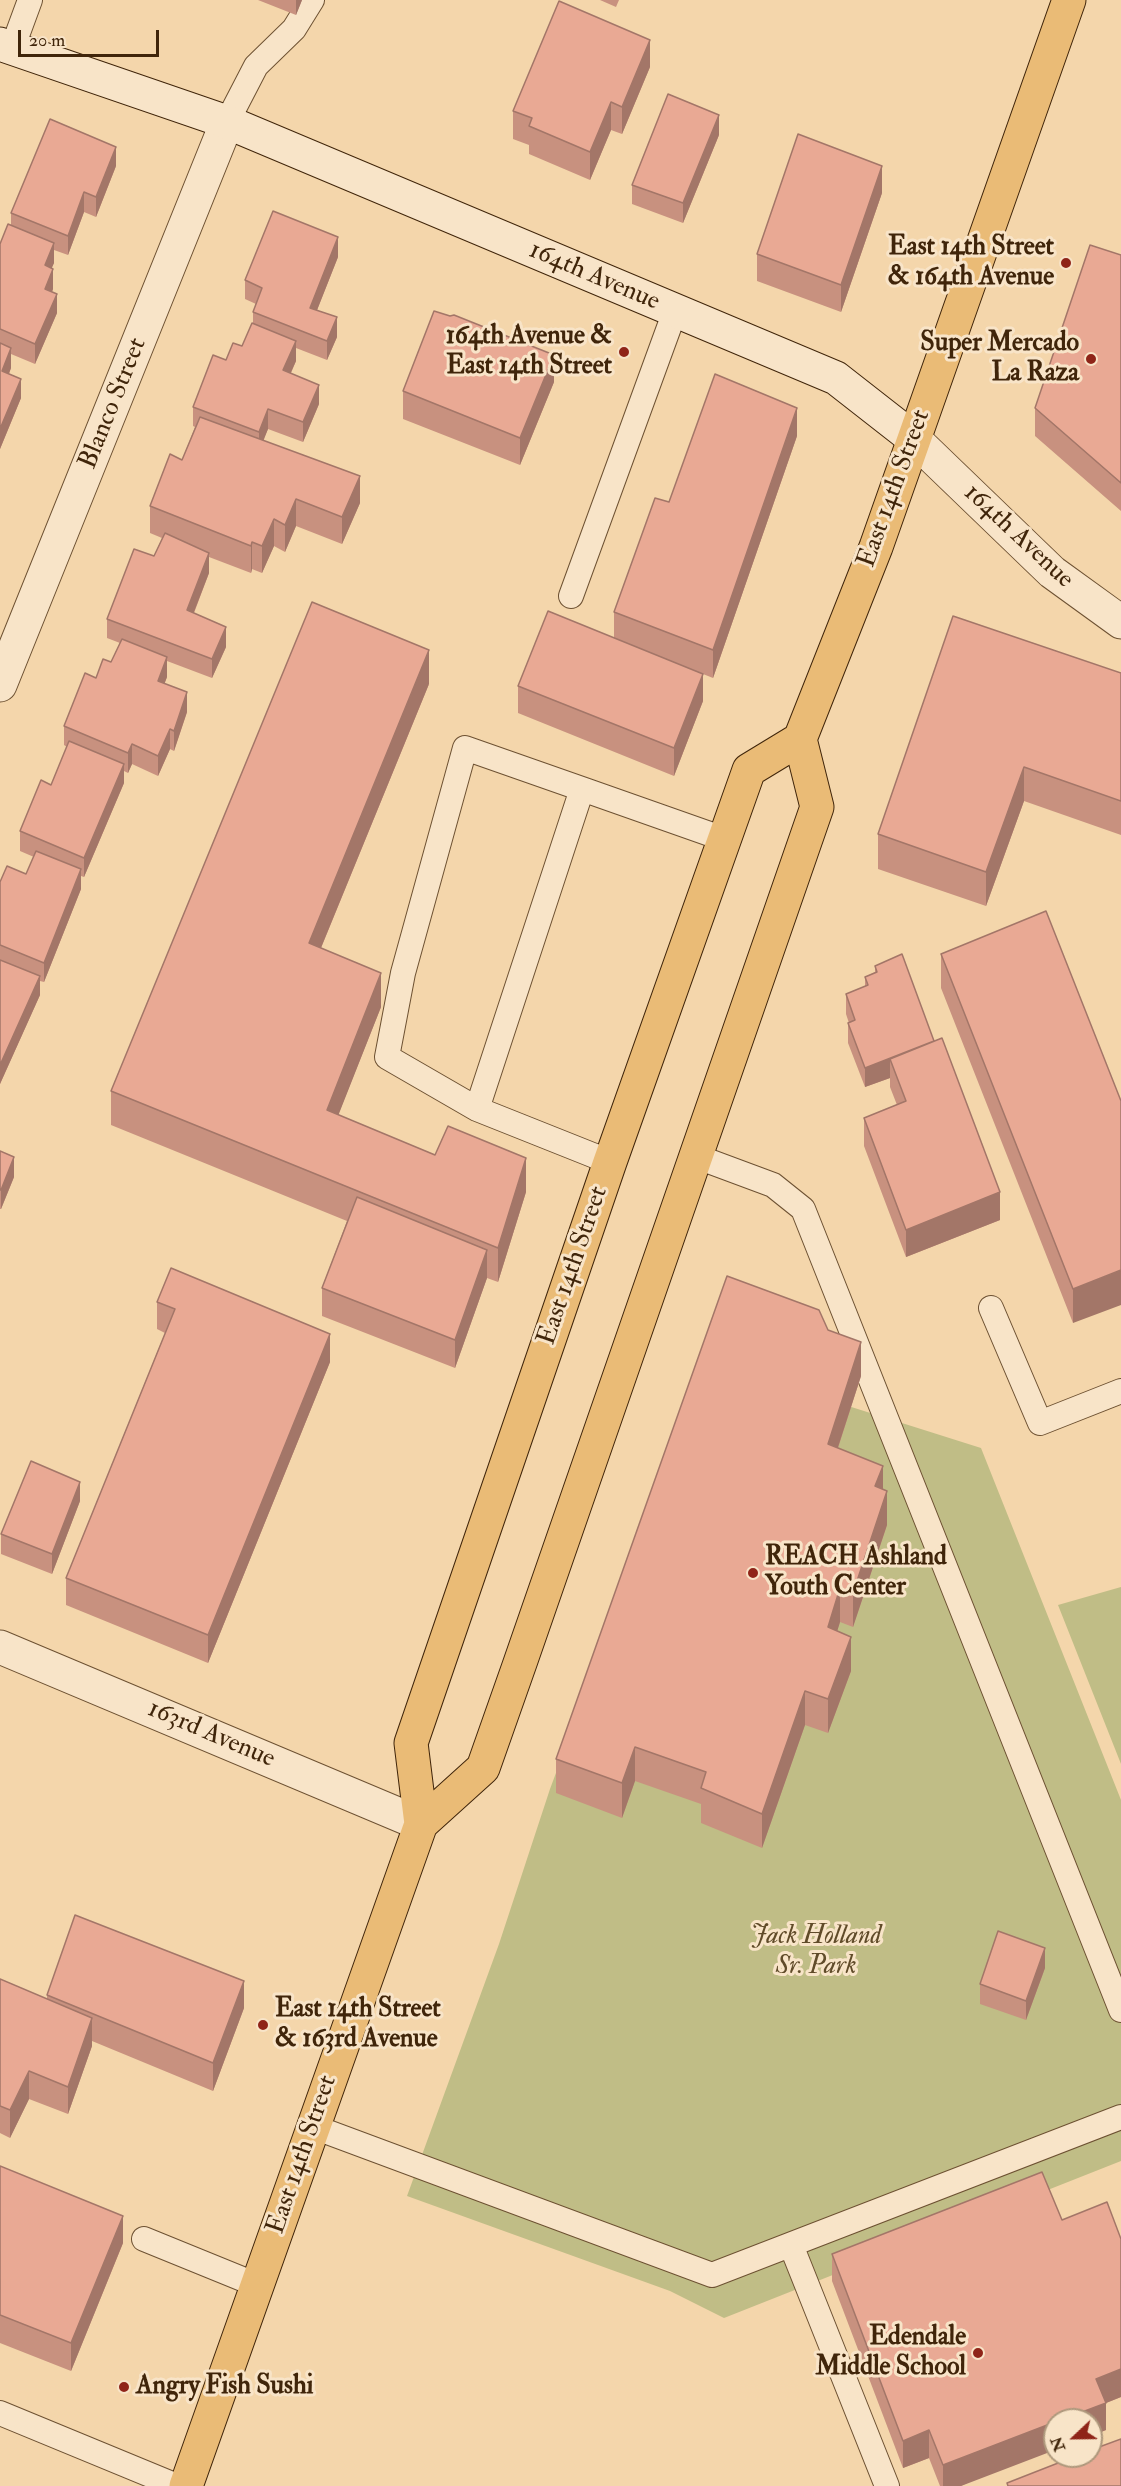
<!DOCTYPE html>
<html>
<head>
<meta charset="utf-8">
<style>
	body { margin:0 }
	#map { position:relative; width:1121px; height:2486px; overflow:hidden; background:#f4d6ab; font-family:"IM FELL Double Pica",serif }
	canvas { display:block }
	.north { position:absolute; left:1043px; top:2408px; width:60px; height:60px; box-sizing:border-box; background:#f8e4c8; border:2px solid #ae987c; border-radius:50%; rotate:248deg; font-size:16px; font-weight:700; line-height:24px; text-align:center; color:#40250a }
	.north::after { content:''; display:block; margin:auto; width:21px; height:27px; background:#8f2418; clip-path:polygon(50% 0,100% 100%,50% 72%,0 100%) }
	.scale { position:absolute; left:18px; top:30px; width:141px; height:27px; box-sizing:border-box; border:3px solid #40250a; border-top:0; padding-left:8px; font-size:18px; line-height:21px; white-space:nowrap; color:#40250a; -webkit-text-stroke:4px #f8e4c8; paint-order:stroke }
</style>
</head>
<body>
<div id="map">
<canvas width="1121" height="2486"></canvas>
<div class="north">N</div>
<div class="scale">20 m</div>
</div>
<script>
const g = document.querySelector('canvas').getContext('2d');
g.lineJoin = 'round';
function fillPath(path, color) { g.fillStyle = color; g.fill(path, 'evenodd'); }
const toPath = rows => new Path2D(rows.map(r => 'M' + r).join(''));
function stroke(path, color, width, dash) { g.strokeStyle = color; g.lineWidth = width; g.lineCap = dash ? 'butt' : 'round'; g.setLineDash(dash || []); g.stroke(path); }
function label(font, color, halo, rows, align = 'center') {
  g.font = font + ' "IM FELL Double Pica",serif'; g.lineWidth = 6; g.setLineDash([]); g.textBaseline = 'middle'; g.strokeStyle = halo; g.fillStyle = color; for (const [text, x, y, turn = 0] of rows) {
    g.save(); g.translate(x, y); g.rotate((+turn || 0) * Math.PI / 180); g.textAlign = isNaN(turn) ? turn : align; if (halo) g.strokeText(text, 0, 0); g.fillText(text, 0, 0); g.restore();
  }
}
const green = toPath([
	[709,1362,981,1448,1121,1800,1121,2161,724,2318,670,2291,407,2196,499,1944,550,1789],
	[1121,1587,1121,1764,1058,1605]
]);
const lane = toPath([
	[12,49,30,0],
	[227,122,256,66,294,29,312,0],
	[571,596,675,311],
	[582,789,724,839],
	[477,1109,582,789,465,748,403,973,387,1057,477,1109,610,1162],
	[695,1156,773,1185,803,1209,1121,2010],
	[991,1308,1040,1423,1121,1391],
	[314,2127,712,2275,1121,2117],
	[144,2239,257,2285],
	[791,2245,887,2486],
	[0,2413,177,2486]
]);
const street = toPath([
	[914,439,1052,572,1121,622],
	[0,685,227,122],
	[0,1647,421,1824]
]);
const secondary = toPath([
	[0,44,227,122,836,378,914,439]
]);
const primary = toPath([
	[421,1824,483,1768,520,1663,817,807,800,739,876,547,1069,0],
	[186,2486,421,1824,411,1743,610,1162,749,770,800,739]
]);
const wall = toPath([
	[258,0,302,0,296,15],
	[600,0,619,0,616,7],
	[650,67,622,134,611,130,590,180,529,154,529,145,513,139,513,111],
	[719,135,683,223,632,204,632,185],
	[116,166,96,217,84,212,68,255,54,250,54,263,51,268,53,289,52,292,57,313,35,364,11,354,11,368,9,374,21,398,0,449,0,244,11,225,11,213],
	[882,193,841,312,757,281,757,254],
	[1121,255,1121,511,1035,436,1035,408],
	[338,257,317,310,337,337,327,360,296,348,296,361,291,373,319,404,303,442,268,429,263,440,360,503,342,544,296,526,285,552,274,546,262,573,252,569,251,573,209,557,209,573,194,613,226,647,212,678,167,661,167,677,164,684,187,712,174,751,170,749,158,776,132,764,128,773,124,771,124,783,84,877,81,876,81,889,44,982,40,981,40,995,0,1084,0,882,26,874,34,857,20,851,20,831,51,785,67,747,64,745,64,726,96,678,111,662,120,643,107,638,107,619,154,556,162,538,150,533,150,506,182,460,195,427,193,426,193,407,226,360,242,346,253,324,253,312,256,304,245,299,245,280],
	[554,382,520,465,403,419,403,391],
	[797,436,713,678,703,674,703,701,674,776,518,713,518,686,614,637,614,612,669,502],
	[1121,673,1121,835,1024,801,986,906,878,869,878,834],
	[429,684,321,948,381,1007,338,1115,526,1192,498,1282,487,1278,455,1368,322,1316,322,1288,347,1221,111,1125,111,1091],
	[941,954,1121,1101,1073,1323,941,988],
	[875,966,1000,1220,906,1257,864,1146,864,1118,897,1105,890,1087,890,1078,865,1087,848,1043,848,1023,849,1023,846,1014,846,994,865,987,865,977,875,972],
	[0,1151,14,1177,1,1209,0,1209],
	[157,1302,330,1362,208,1663,66,1605,66,1578,165,1333,157,1329],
	[828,1330,861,1376,838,1448,883,1489,887,1525,853,1627,840,1622,837,1631,851,1671,828,1733,805,1725,762,1848,701,1823,701,1804,635,1781,622,1818,556,1793,556,1759],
	[80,1501,52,1574,1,1554,1,1534],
	[1045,1968,1026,2020,980,2004,980,1984],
	[0,1979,47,1999,47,1995,244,2008,213,2091,92,2041,92,2046,68,2114,29,2099,10,2138,0,2133],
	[0,2166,123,2243,71,2371,0,2343],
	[1062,2220,1121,2239,1121,2397,1106,2403,1106,2430,1091,2436,1091,2420,961,2486,940,2486,929,2458,903,2468,832,2281,832,2254]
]);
const shadedWall = toPath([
	[296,0,302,0,296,15],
	[650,40,650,67,622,134,622,107],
	[611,102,611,130,590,180,590,152],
	[719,115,719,135,683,223,683,203],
	[116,147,116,166,96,217,96,197],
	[882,166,882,193,841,312,841,285],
	[84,192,84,212,68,255,68,236],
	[338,237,338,257,310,328,310,308],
	[54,243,54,263,45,284,45,265],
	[53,269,53,289,45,309,45,289],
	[57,294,57,313,35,364,35,344],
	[337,317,337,337,327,360,327,341],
	[296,341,296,361,283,390,283,370],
	[11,348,11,368,2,391,2,371],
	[554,355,554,382,520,465,520,438],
	[21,379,21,398,0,449,0,429],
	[319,385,319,404,303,442,303,422],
	[797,408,797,436,713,678,713,650],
	[268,409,268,429,259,452,259,432],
	[360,476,360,503,342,544,342,517],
	[296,499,296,526,285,552,285,525],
	[274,519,274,546,262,573,262,546],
	[252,542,252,569,251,573,251,546],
	[209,553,209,573,187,630,187,610],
	[226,627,226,647,212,678,212,659],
	[429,650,429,684,309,977,309,943],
	[167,657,167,677,158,701,158,681],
	[703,674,703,701,674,776,674,748],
	[187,692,187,712,174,751,174,731],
	[170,729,170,749,158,776,158,756],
	[132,744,132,764,128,773,128,753],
	[124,764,124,783,84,877,84,858],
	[1024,767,1024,801,986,906,986,872],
	[81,869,81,889,44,982,44,963],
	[381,973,381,1007,327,1144,327,1110],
	[40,976,40,995,0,1084,0,1065],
	[934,1041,890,1059,890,1078,865,1087,865,1068],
	[14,1157,14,1177,1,1209,1,1190],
	[526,1158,526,1192,498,1282,498,1248],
	[1000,1192,1000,1220,906,1257,906,1230],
	[487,1250,487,1278,455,1368,455,1340],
	[1121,1270,1121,1305,1073,1323,1073,1289],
	[330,1334,330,1362,208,1663,208,1635],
	[861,1342,861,1376,828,1478,828,1444],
	[883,1466,883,1501,875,1486],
	[80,1482,80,1501,52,1574,52,1554],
	[887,1491,887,1525,853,1627,853,1593],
	[840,1588,840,1622,828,1661,828,1627],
	[851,1637,851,1671,828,1733,828,1699],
	[805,1691,805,1725,762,1848,762,1814],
	[635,1747,635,1781,622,1818,622,1783],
	[1045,1948,1045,1968,1026,2020,1026,2001],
	[244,1981,244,2008,213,2091,213,2063],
	[92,2018,92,2046,68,2114,68,2087],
	[29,2071,29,2099,10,2138,10,2110],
	[123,2216,123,2243,71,2371,71,2343],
	[1121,2369,1121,2397,1106,2403,1106,2430,1091,2436,1091,2420,1061,2420,1096,2379],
	[1055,2422,1055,2450,961,2486,943,2486,943,2465],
	[929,2430,929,2458,903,2468,903,2441]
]);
const building = toPath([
	[559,1,650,40,622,107,611,102,590,152,529,126,532,118,513,111,559,1],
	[668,94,719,115,683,203,632,185,668,94],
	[50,119,116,147,96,197,84,192,68,236,11,213,50,119],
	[798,134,882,166,841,285,757,254,798,134],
	[273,211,338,237,310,308,337,317,327,341,253,312,262,288,245,280,273,211],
	[8,224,54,243,45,265,53,269,45,289,57,294,35,344,0,329,0,244,8,224],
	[1090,245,1121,255,1121,483,1035,408,1090,245],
	[434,311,450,316,454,315,554,355,520,438,403,391,434,311],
	[252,323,296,341,283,370,319,385,303,422,268,409,259,432,193,407,213,355,226,360,233,343,242,346,252,323],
	[0,343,11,348,2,371,21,379,0,429,0,343],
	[715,374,797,408,713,650,614,612,655,498,669,502,715,374],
	[200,417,360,476,342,517,296,499,285,525,274,519,262,546,252,542,251,546,150,506,170,454,182,460,200,417],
	[165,533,209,553,187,610,226,627,212,659,107,619,134,549,154,556,165,533],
	[312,602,429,650,309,943,381,973,327,1110,435,1155,448,1126,526,1158,498,1248,111,1091,312,602],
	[548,611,703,674,674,748,518,686,548,611],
	[953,616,1121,673,1121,801,1024,767,986,872,878,834,953,616],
	[122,639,167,657,158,681,187,692,174,731,170,729,158,756,132,744,128,753,64,726,85,673,96,678,103,659,111,662,122,639],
	[69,741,124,764,84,858,20,831,41,780,51,785,69,741],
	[36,851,81,869,44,963,0,945,0,882,7,866,26,874,36,851],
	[1046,911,1121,1101,1121,1270,1073,1289,941,954,1046,911],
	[902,954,934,1041,865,1068,848,1023,855,1020,846,994,868,985,865,977,877,972,875,966,902,954],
	[0,960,40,976,0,1065,0,960],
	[942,1038,1000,1192,906,1230,864,1118,906,1101,890,1059,942,1038],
	[0,1151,14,1157,1,1190,0,1190,0,1151],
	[357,1197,487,1250,455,1340,322,1288,357,1197],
	[171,1268,330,1334,208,1635,66,1578,175,1309,157,1302,171,1268],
	[727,1276,819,1310,828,1330,861,1342,828,1444,883,1466,875,1486,887,1491,853,1593,840,1588,828,1627,851,1637,828,1699,805,1691,762,1814,701,1788,706,1772,635,1747,622,1783,556,1759,727,1276],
	[31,1461,80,1482,52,1554,1,1534,31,1461],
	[75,1915,244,1981,213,2063,47,1995,75,1915],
	[998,1931,1045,1948,1026,2001,980,1984,998,1931],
	[0,1979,92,2018,68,2087,29,2071,10,2110,0,2106,0,1979],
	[0,2166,123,2216,71,2343,0,2315,0,2166],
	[1042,2172,1062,2220,1107,2202,1121,2239,1121,2369,1096,2379,1106,2403,1061,2420,1055,2420,1055,2422,943,2465,929,2430,903,2441,832,2254,1042,2172],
	[1121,2439,1121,2486,1008,2486,1007,2483,1076,2456,1091,2456,1091,2450,1121,2439]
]);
const markers = [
	[1066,263,6,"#8f2418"],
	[624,352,6,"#8f2418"],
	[1091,359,6,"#8f2418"],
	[753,1573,6,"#8f2418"],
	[263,2025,6,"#8f2418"],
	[978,2353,6,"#8f2418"],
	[124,2387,6,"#8f2418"]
];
const poiNames = [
	["East 14th Street",1054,248],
	["& 164th Avenue",1054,278],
	["164th Avenue &",612,337],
	["East 14th Street",612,367],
	["Super Mercado",1079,344],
	["La Raza",1079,374],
	["REACH Ashland",765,1558,"left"],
	["Youth Center",765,1588,"left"],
	["East 14th Street",275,2010,"left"],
	["& 163rd Avenue",275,2040,"left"],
	["Edendale",966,2338],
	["Middle School",966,2368],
	["Angry Fish Sushi",136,2387,"left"]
];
const streetNames = [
	["164th Avenue",594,277,23],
	["Blanco Street",114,404,-68],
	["East 14th Street",895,489,-70],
	["164th Avenue",1018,537,43],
	["East 14th Street",574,1266,-71],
	["163rd Avenue",211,1735,23],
	["East 14th Street",303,2155,-71]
];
const parkNames = [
	["Jack Holland",816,1937],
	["Sr. Park",816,1967]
];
fillPath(green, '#c0bd86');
stroke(lane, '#6d5132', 26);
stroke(street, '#6d5132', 35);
stroke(secondary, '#40250a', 35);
stroke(primary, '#40250a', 35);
stroke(lane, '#f8e4c8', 24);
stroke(street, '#f8e4c8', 33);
stroke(secondary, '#f8e4c8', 33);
stroke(primary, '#eabb76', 33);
fillPath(wall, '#c8917f');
fillPath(shadedWall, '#a37668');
fillPath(building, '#e9a994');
stroke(building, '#a37668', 1.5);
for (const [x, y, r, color] of markers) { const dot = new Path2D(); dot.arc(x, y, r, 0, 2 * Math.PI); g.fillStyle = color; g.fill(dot); stroke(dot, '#f8e4c8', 2); }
label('bold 26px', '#40250a', '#f8e4c8', poiNames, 'right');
label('26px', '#40250a', '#f8e4c8', streetNames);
label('italic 26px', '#604b29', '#f8e4c8', parkNames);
</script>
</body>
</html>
